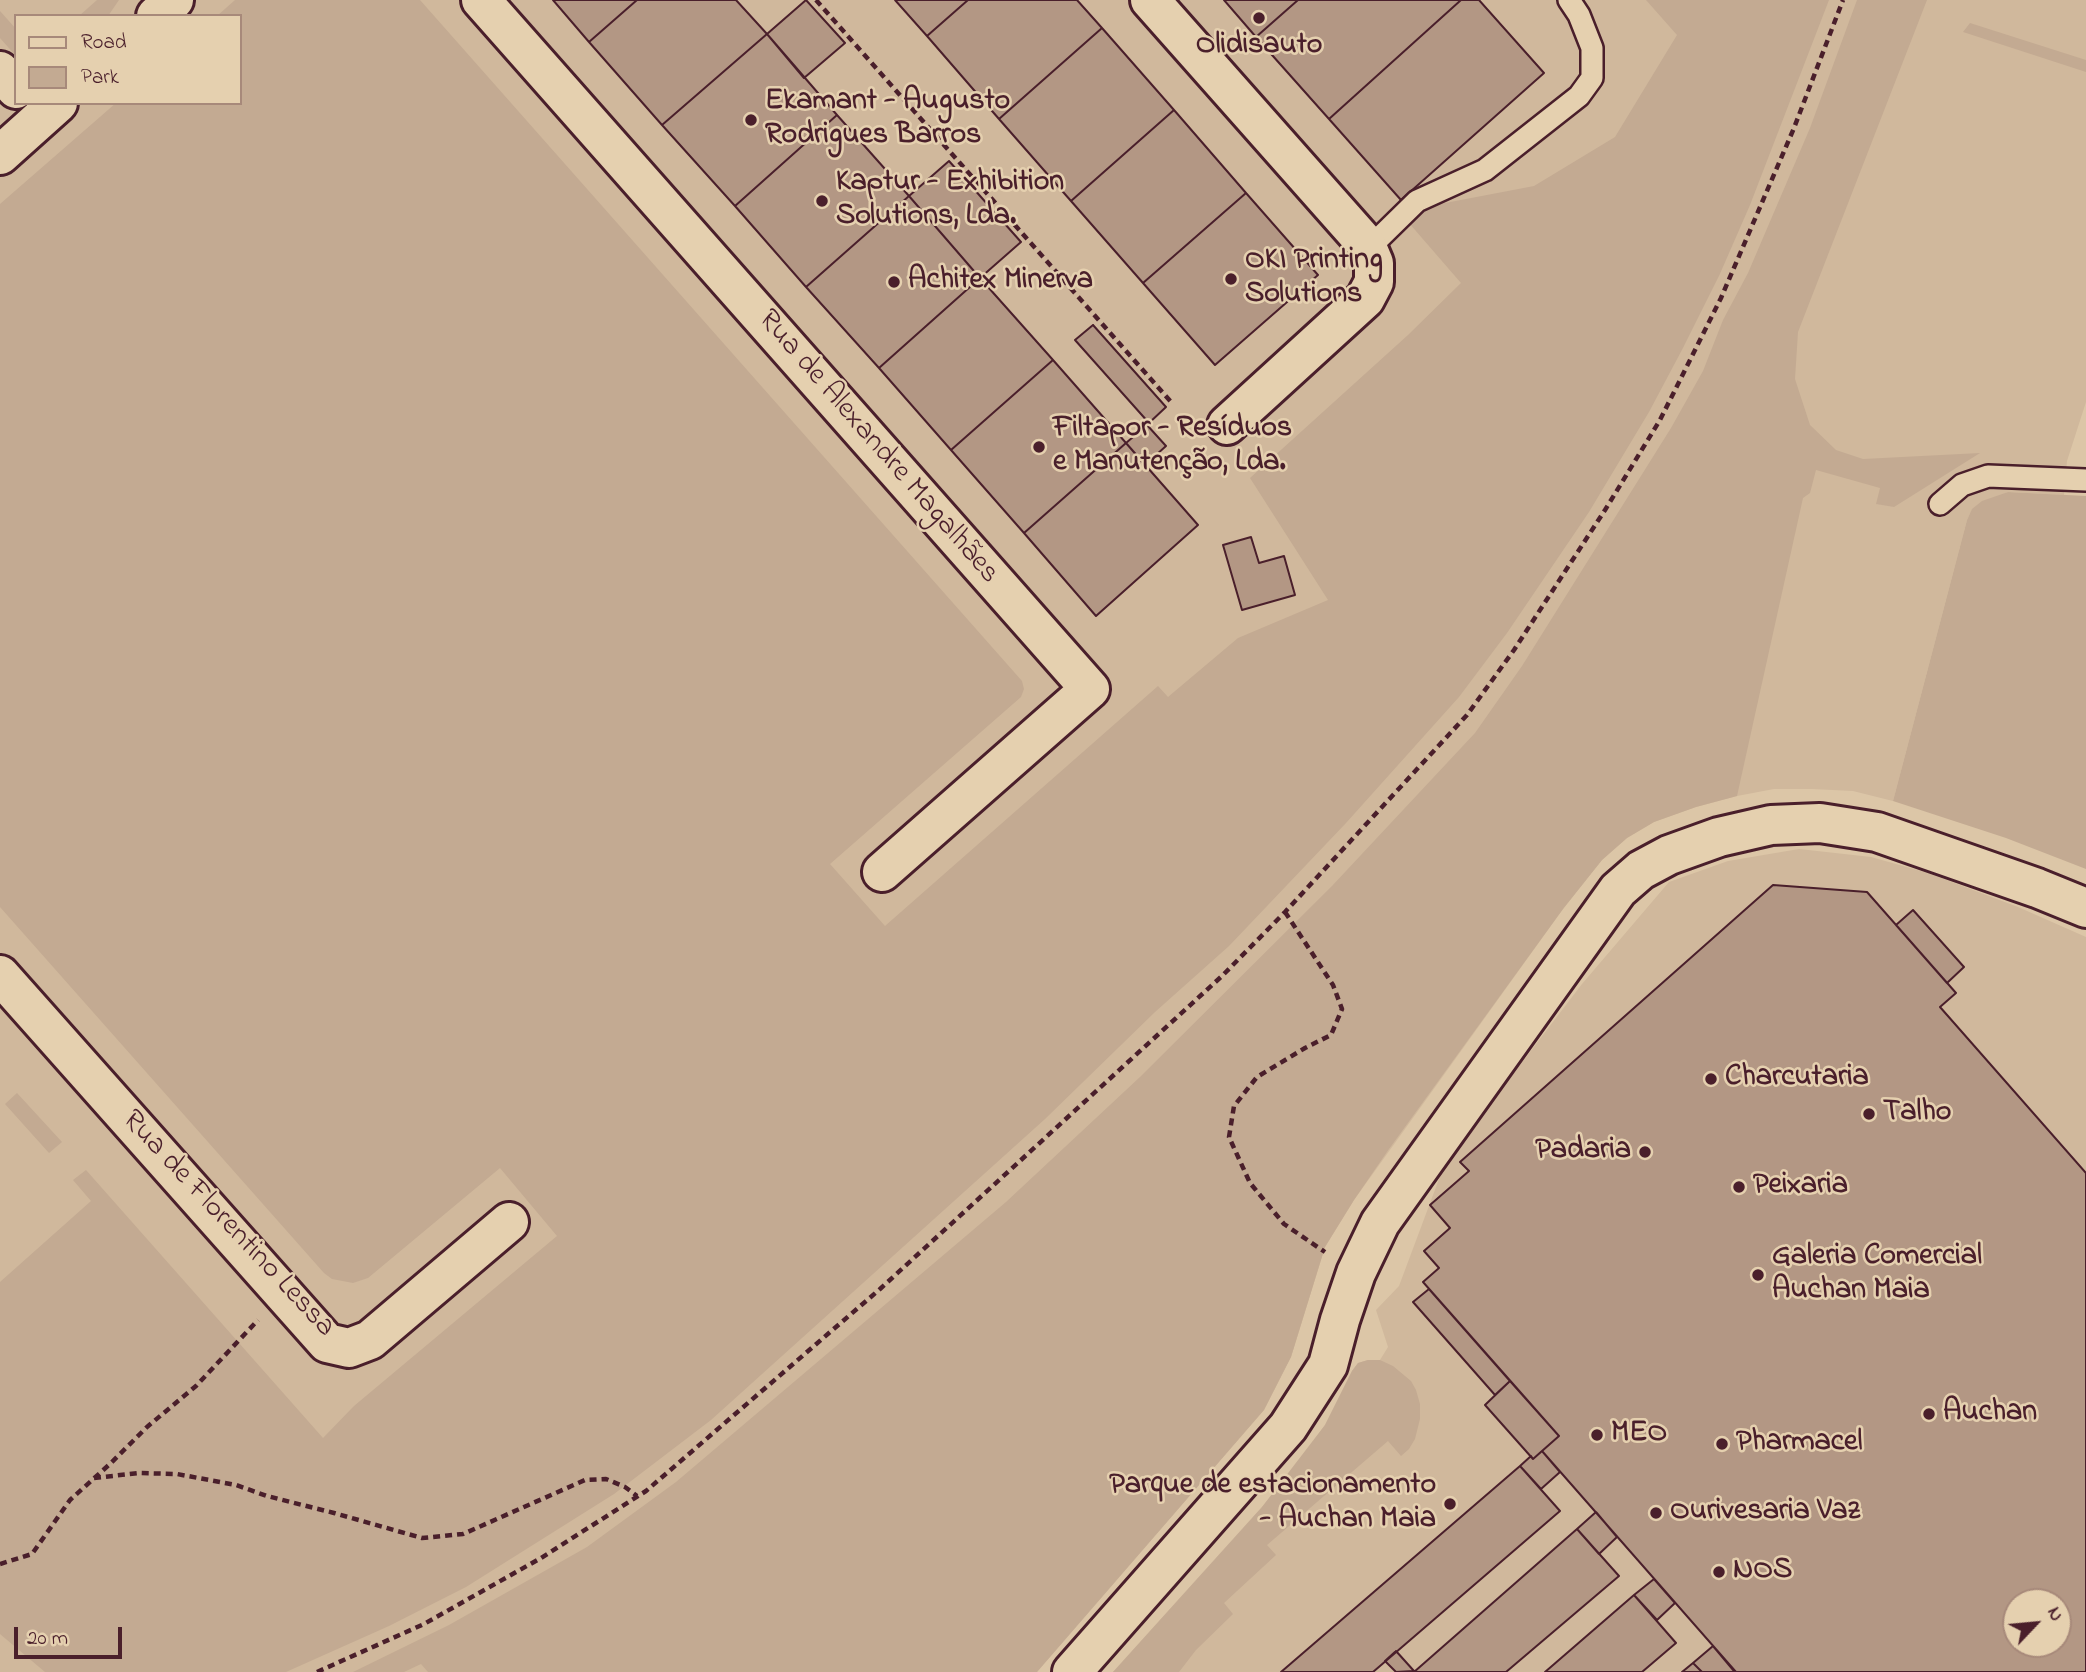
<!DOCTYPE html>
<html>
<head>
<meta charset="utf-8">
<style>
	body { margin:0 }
	#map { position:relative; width:2086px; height:1672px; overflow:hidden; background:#dcc6a7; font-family:"Indie Flower",sans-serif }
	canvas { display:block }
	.legend { position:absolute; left:14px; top:14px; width:228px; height:91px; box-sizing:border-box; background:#e5d0af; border:2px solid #a7897a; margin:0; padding:9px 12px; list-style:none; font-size:21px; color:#4a1f2b }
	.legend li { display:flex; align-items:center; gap:14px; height:35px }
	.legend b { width:35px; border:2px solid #a7897a }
	.north { position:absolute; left:2002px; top:1588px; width:70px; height:70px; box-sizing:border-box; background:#e5d0af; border:2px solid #a7897a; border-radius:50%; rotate:64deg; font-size:19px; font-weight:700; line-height:28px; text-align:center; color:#4a1f2b }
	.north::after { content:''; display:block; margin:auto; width:24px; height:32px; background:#4a1f2b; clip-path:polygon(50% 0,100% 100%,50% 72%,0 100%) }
	.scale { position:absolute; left:14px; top:1627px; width:108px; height:32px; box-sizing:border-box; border:4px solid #4a1f2b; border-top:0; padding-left:9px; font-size:21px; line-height:24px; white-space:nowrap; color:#4a1f2b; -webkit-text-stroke:5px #e5d0af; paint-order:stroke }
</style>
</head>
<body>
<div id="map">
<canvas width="2086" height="1672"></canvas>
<ul class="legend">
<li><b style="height:9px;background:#e5d0af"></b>Road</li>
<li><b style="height:19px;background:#c3aa92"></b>Park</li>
</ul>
<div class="north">N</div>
<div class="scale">20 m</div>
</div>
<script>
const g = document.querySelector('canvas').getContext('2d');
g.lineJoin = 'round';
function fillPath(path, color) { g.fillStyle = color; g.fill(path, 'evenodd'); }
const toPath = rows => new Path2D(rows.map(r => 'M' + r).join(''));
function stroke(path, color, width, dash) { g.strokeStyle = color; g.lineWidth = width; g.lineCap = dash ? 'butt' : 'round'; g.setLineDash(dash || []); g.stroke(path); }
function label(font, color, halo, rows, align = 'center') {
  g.font = font + ' "Indie Flower",sans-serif'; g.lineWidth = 5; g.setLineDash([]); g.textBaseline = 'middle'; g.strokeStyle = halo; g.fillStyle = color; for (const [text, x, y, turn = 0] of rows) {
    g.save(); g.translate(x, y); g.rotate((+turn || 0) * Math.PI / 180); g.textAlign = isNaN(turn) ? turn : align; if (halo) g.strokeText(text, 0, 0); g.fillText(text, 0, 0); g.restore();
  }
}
const built = toPath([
	[0,0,2086,0,2086,402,2067,461,2064,495,2008,492,1972,510,1967,520,1893,801,1853,791,1812,789,1774,789,1737,796,1696,807,1654,822,1627,838,1602,860,1563,909,1354,1200,1325,1247,1291,1357,1264,1410,1037,1672,0,1672],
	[16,16,240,16,240,103,16,103],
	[1799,849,1871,857,1928,873,2018,907,2086,937,2086,1672,1113,1672,1262,1507,1294,1468,1325,1425,1352,1371,1358,1363,1368,1360,1380,1360,1388,1347,1376,1310,1399,1286,1445,1163,1582,984,1669,882,1728,861],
	[2016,1602,2058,1602,2058,1644,2016,1644]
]);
const green = toPath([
	[97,0,119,0,108,16,79,16],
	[235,0,420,0,1022,681,1024,689,1021,697,830,864,885,926,1158,686,1168,697,1238,638,1328,600,1250,478,1408,335,1461,283,1409,223,1424,207,1534,186,1615,137,1677,35,1646,0,1829,0,1750,205,1719,276,1684,346,1649,412,1589,512,1507,633,1459,697,1346,823,1229,946,1155,1012,1045,1119,711,1420,614,1494,466,1587,389,1626,286,1672,45,1672,0,1634,0,1282,91,1201,73,1180,86,1170,323,1438,354,1406,557,1236,500,1168,368,1278,353,1283,332,1279,324,1273,0,907,0,204,116,103,240,103,240,16,217,16],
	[1857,0,1927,0,1798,332,1795,379,1810,425,1836,450,1863,459,1980,453,1894,507,1876,504,1880,488,1816,470,1810,493,1803,498,1737,796,1696,807,1654,822,1627,838,1602,860,1563,909,1389,1149,1354,1200,1325,1247,1291,1357,1264,1410,1037,1672,428,1672,421,1664,404,1672,353,1672,449,1625,587,1547,676,1482,1006,1202,1140,1077,1332,886,1475,733,1522,666,1671,428,1703,371,1723,320,1748,273,1810,128],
	[0,11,16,29,16,56,0,38],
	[1970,23,2086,60,2086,72,1963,32],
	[2008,492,2086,496,2086,869,2006,838,1893,801,1967,520,1972,509,1982,501],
	[17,1093,62,1142,49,1153,5,1104],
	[1368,1360,1380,1360,1393,1366,1411,1381,1416,1390,1420,1404,1420,1419,1415,1439,1409,1449,1401,1456,1388,1441,1267,1545,1276,1555,1224,1603,1233,1614,1196,1650,1179,1672,1113,1672,1262,1507,1325,1425,1352,1371,1358,1363]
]);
const building = toPath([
	[553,0,637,0,589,42,553,0],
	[637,0,736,0,767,34,662,125,589,42,637,0],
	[806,0,845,43,804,78,767,34,806,0],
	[895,0,968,0,927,36,895,0],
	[968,0,1077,0,1102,28,999,119,927,36,968,0],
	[1224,0,1298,0,1256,37,1224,0],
	[1298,0,1461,0,1329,119,1256,37,1298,0],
	[1461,0,1479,0,1544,73,1401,200,1329,119,1461,0],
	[1102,28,1174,110,1071,201,999,119,1102,28],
	[767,34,837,115,735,206,662,125,767,34],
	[1174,110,1246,193,1143,283,1071,201,1174,110],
	[837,115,909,196,806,287,735,206,837,115],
	[949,161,1021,242,980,278,909,196,949,161],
	[1246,193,1318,275,1215,365,1143,283,1246,193],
	[909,196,980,278,879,368,806,287,909,196],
	[980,278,1053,360,951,450,879,368,980,278],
	[1093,325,1166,407,1149,423,1075,340,1093,325],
	[1053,360,1126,443,1024,533,951,450,1053,360],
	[1147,425,1166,446,1145,465,1126,443,1147,425],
	[1126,443,1198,525,1096,616,1024,533,1126,443],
	[1251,537,1259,563,1284,556,1295,595,1242,610,1223,545,1251,537],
	[1773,885,1867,892,1956,993,1940,1007,2086,1173,2086,1672,1736,1672,1542,1451,1559,1436,1423,1282,1439,1268,1424,1251,1450,1228,1430,1205,1469,1171,1460,1162,1773,885],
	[2016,1602,2058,1602,2058,1644,2016,1644,2016,1602],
	[1913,910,1964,967,1947,983,1896,925,1913,910],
	[1429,1289,1510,1381,1495,1395,1413,1302,1429,1289],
	[1510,1381,1559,1436,1533,1459,1485,1405,1510,1381],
	[1542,1451,1560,1472,1541,1489,1520,1466,1531,1456,1533,1459,1542,1451],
	[1520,1466,1560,1511,1373,1672,1281,1672,1520,1466],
	[1596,1512,1617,1537,1599,1554,1577,1529,1596,1512],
	[1577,1529,1619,1576,1506,1672,1414,1672,1577,1529],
	[1654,1579,1675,1603,1657,1620,1634,1595,1654,1579],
	[1634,1595,1676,1643,1642,1672,1545,1672,1634,1595],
	[1713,1646,1734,1671,1733,1672,1702,1672,1693,1663,1713,1646],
	[1396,1651,1414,1671,1396,1672,1385,1661,1396,1651],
	[1693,1663,1702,1672,1682,1672,1693,1663]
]);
const path = toPath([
	[816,0,1172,403],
	[1285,912,1333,985,1342,1009,1331,1035,1305,1048,1257,1077,1234,1106,1229,1137,1250,1183,1284,1224,1325,1252],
	[94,1478,139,1473,177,1474,236,1485,267,1496,334,1513,422,1538,463,1534,585,1480,606,1479,625,1487,637,1496],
	[0,1564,32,1554,70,1500,111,1463,147,1427,196,1386,258,1320],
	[317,1672,424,1624,541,1558,646,1491,880,1289,1222,976,1285,912,1467,715,1514,650,1605,510,1660,420,1721,298,1794,128,1843,0]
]);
const lane = toPath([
	[1368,249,1417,201,1485,170,1579,96,1592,78,1592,48,1579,15,1569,0],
	[1940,504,1962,485,1988,476,2086,480]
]);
const street = toPath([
	[481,0,1090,689,882,872],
	[1150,0,1366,244,1374,263,1374,282,1365,299,1227,425],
	[156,16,174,0],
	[0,71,16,89],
	[0,155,58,103],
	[0,975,327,1343,349,1348,370,1340,509,1222],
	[1072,1672,1288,1427,1328,1365,1340,1320,1356,1273,1380,1223,1618,890,1641,870,1669,855,1719,837,1771,825,1820,823,1877,832,2037,888,2086,908]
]);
const markers = [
	[1259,18,7,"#4a1f2b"],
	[751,120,7,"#4a1f2b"],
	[822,201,7,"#4a1f2b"],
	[1231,279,7,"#4a1f2b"],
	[894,282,7,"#4a1f2b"],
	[1039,447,7,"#4a1f2b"],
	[1711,1079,7,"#4a1f2b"],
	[1869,1114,7,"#4a1f2b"],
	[1645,1152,7,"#4a1f2b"],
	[1739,1187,7,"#4a1f2b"],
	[1758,1275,7,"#4a1f2b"],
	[1929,1414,7,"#4a1f2b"],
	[1597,1435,7,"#4a1f2b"],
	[1722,1444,7,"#4a1f2b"],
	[1450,1504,7,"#4a1f2b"],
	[1656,1513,7,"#4a1f2b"],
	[1719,1572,7,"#4a1f2b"]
];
const poiNames = [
	["Olidisauto",1259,47,"center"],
	["Ekamant - Augusto",765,103],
	["Rodrigues Barros",765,137],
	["Kaptur - Exhibition",836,184],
	["Solutions, Lda.",836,218],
	["OKI Printing",1245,262],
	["Solutions",1245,296],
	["Achitex Minerva",908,282],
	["Filtapor - Resíduos",1053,430],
	["e Manutenção, Lda.",1053,464],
	["Charcutaria",1725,1079],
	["Talho",1883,1114],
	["Padaria",1631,1152,"right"],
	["Peixaria",1753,1187],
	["Galeria Comercial",1772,1258],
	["Auchan Maia",1772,1292],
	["Auchan",1943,1414],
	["MEO",1611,1435],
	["Pharmacel",1736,1444],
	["Parque de estacionamento",1436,1487,"right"],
	["- Auchan Maia",1436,1521,"right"],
	["Ourivesaria Vaz",1670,1513],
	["NOS",1733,1572]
];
const streetNames = [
	["Rua de Alexandre Magalhães",877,448,49],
	["Rua de Florentino Lessa",227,1225,47]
];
fillPath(built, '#d0b89c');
fillPath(green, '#c3aa92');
fillPath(building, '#b39784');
stroke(building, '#4a1f2b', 2);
stroke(lane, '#4a1f2b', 26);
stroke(street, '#4a1f2b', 44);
stroke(path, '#4a1f2b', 4.5, [7, 5]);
stroke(lane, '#e5d0af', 21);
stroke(street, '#e5d0af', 38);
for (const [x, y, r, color] of markers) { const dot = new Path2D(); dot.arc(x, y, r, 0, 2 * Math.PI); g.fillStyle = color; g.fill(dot); stroke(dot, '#e5d0af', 2.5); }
label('bold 30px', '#4a1f2b', '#e5d0af', poiNames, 'left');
label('30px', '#4a1f2b', '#e5d0af', streetNames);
</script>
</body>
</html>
